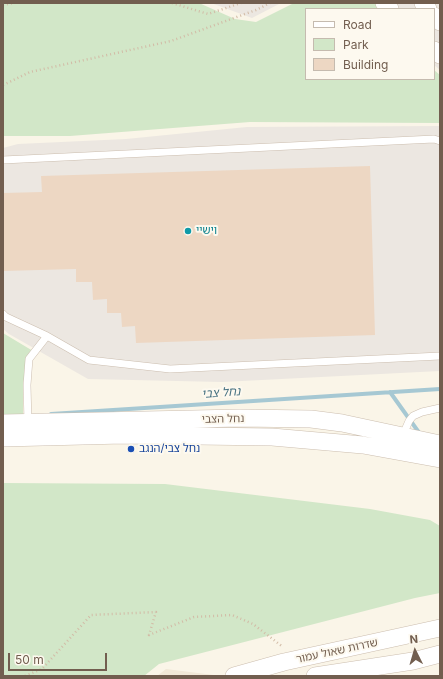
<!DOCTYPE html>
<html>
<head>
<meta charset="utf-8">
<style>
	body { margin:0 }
	#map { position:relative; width:443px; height:679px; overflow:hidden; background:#faf5e8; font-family:Inter,sans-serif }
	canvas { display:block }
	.frame { position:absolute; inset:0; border:4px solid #725e4f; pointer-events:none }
	.legend { position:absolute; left:305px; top:8px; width:130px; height:72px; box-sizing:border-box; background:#fdf9ef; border:1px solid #c5bbaf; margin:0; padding:5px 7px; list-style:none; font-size:12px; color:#725e4f }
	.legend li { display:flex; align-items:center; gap:8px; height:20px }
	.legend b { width:20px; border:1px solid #c5bbaf }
	.north { position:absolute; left:395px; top:631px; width:40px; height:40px; -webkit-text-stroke:3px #fdf9ef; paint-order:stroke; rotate:355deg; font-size:11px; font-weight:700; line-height:16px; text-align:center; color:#725e4f }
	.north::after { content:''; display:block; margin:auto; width:14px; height:18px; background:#725e4f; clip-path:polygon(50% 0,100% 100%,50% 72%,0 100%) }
	.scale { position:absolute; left:8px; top:653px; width:99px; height:18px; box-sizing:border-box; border:2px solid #725e4f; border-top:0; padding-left:5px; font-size:12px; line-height:14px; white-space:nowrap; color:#725e4f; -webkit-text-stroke:3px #fdf9ef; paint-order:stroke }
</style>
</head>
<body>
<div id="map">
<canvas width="443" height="679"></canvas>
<div class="frame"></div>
<ul class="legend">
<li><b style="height:5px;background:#fff"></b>Road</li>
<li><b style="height:11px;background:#d2e7c8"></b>Park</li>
<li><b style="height:11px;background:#edd7c3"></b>Building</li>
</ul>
<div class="north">N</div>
<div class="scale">50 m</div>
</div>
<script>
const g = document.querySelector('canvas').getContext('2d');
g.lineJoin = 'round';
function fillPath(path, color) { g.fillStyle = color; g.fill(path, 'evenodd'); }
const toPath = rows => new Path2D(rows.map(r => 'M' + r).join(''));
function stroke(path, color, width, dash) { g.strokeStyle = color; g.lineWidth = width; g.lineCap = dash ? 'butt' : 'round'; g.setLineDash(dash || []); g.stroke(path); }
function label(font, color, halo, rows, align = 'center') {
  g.font = font + ' Inter,"Noto Sans Hebrew",sans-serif'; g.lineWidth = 4; g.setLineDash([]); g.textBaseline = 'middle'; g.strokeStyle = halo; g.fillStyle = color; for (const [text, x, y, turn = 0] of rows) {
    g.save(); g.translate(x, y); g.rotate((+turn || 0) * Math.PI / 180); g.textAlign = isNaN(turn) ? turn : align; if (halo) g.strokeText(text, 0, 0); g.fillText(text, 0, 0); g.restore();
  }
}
const residential = toPath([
	[166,669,222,676,157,676]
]);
const industrial = toPath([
	[211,3,281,3,252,18],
	[366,3,440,3,440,70,434,65,434,9,372,9],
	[440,126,440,371,222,382,88,379,9,334,3,329,3,148,18,144,126,139,247,127]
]);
const green = toPath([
	[3,3,199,3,235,19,256,22,294,3,382,3,378,9,306,9,306,79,434,79,434,70,440,75,440,123,250,122,70,136,3,136],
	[3,333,33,351,23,383,23,418,3,419],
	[3,483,165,484,370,509,430,520,440,526,440,593,415,598,159,664,144,676,3,676]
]);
const stream = toPath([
	[390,392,420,434],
	[51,414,440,389]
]);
const building = toPath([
	[370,166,375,335,136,343,135,326,122,327,121,313,107,313,107,299,93,300,92,282,76,282,76,269,3,271,3,193,42,192,41,176]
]);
const path = toPath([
	[172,3,208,14,241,3],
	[3,5,13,3],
	[3,85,30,72,171,41,256,10,270,3],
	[25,676,42,669,91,615,156,612,149,635,194,617,232,615,253,624,283,647]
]);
const service = toPath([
	[3,160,434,139,440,141],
	[3,314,6,317,47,336,89,360,170,369,440,356],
	[28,423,27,385,29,359,47,336],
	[402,437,409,421,413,416,422,412,440,408]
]);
const tertiary = toPath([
	[384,3,390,9],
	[423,3,428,9],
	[434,16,440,22],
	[434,50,440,55],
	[3,423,240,418,311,419,342,423,440,444],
	[3,438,123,435,272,437,363,445,440,459],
	[234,676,284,662,440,628],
	[315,676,413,661,440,654]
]);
const markers = [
	[188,231,4,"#0f9aa8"],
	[131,449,4,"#1a4fb4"]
];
const cultureNames = [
	["וישיי",196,231]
];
const streetNames = [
	["נחל הצבי",223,419,-1],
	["שדרות שאול עמור",337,651,-12]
];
const transitNames = [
	["נחל צבי/הנגב",139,449]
];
const waterNames = [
	["נחל צבי",221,393,-4]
];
fillPath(residential, '#f1e8d7');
fillPath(industrial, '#ece7e1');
fillPath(green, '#d2e7c8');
stroke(stream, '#a6c8d3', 4);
fillPath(building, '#edd7c3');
stroke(service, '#ccbeaf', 8);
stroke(tertiary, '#ccbeaf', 18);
stroke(path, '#d2bba6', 2.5, [1, 3]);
stroke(service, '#fff', 7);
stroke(tertiary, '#fff', 17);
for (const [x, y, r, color] of markers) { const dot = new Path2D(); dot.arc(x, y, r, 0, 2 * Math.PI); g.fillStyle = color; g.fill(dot); stroke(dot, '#fdf9ef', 1.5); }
label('11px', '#0d838f', '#fdf9ef', cultureNames, 'left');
label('11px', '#725e4f', '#fdf9ef', streetNames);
label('11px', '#164399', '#fdf9ef', transitNames, 'left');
label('italic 12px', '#4a7484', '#fdf9ef', waterNames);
</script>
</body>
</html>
